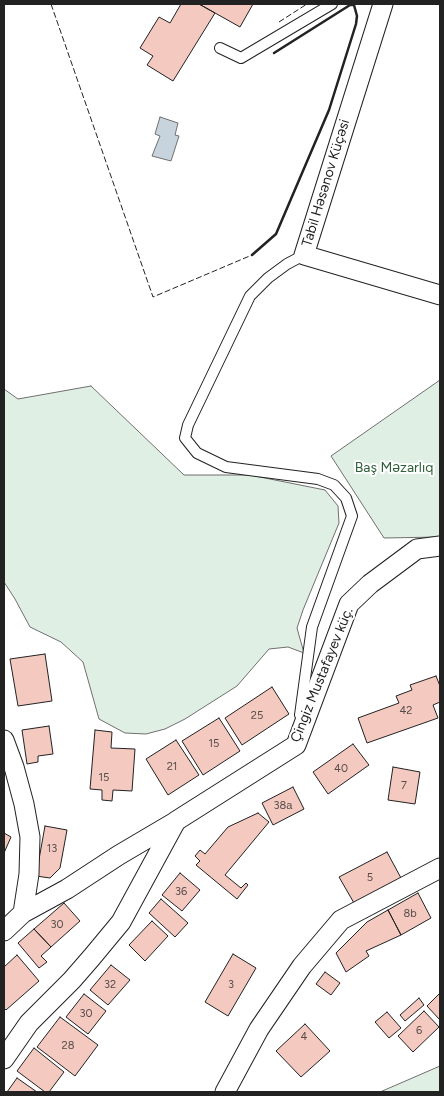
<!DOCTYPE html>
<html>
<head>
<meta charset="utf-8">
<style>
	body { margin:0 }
	#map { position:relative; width:444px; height:1096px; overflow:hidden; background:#fff; font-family:Figtree,sans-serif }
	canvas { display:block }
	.frame { position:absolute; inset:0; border:5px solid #222; pointer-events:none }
</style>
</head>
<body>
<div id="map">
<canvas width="444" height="1096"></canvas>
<div class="frame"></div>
</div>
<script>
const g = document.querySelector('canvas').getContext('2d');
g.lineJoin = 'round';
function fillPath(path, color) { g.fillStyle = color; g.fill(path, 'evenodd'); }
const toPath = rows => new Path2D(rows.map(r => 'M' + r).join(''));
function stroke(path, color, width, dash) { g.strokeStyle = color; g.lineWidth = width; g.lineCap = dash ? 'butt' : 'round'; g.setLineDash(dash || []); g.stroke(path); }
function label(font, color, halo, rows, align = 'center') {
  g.font = font + ' Figtree,sans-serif'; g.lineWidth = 4; g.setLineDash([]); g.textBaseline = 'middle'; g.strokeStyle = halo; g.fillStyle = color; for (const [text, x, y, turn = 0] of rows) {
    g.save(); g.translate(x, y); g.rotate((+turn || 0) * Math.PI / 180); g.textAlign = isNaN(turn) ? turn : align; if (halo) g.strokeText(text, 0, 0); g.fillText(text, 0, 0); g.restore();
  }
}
const green = toPath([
	[440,380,440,537,384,538,331,456,440,380],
	[91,386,184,475,250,475,325,490,338,506,339,523,303,610,297,628,304,653,288,647,269,649,237,686,185,719,165,729,146,734,125,733,99,719,83,662,61,642,30,627,15,599,4,582,4,389,18,399,91,386],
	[440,1066,440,1092,380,1092,440,1066]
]);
const water = toPath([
	[160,117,178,123,175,135,179,136,171,161,152,156,160,136,155,134,160,117]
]);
const building = toPath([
	[181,4,199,4,215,13,173,81,147,65,153,56,140,48,159,17,170,23,181,4],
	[199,4,253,4,240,27,199,4],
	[45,654,52,701,18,706,10,659,45,654],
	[436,676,440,686,440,702,433,705,438,718,367,743,358,718,399,703,396,696,412,690,410,685,436,676],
	[272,687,289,714,242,745,225,718,272,687],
	[219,718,240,751,203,775,182,741,219,718],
	[49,726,53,754,38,756,38,762,27,764,22,730,49,726],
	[95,730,112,732,111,748,135,749,132,791,113,790,112,801,102,800,102,790,90,789,95,730],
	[176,740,199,775,168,795,146,759,176,740],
	[353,744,369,765,328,794,313,772,353,744],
	[393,767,420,772,415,804,388,800,393,767],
	[293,787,304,809,273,825,262,803,293,787],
	[258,813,269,822,225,875,241,888,246,883,248,885,237,899,196,865,200,861,195,856,200,850,205,854,228,827,258,813],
	[45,826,67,830,60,868,50,878,36,876,45,826],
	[4,833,11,837,4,853,4,833],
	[387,852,401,878,354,903,339,877,387,852],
	[180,873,200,890,182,911,162,895,180,873],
	[418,893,431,918,401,935,388,910,418,893],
	[161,899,188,923,175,937,149,913,161,899],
	[64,903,80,921,51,947,34,929,64,903],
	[388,910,401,935,366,951,369,956,346,972,336,953,367,922,388,910],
	[152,921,168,936,145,961,129,945,152,921],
	[34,929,51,947,41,956,47,962,39,968,18,943,34,929],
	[233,954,256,968,228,1016,205,1002,233,954],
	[17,955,39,981,6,1010,4,1008,4,967,17,955],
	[111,965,130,980,108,1005,90,990,111,965],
	[325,972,340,983,331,995,316,984,325,972],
	[440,993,440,1020,427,1006,440,993],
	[84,994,106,1011,88,1034,66,1017,84,994],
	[419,998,424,1005,405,1021,400,1015,419,998],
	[424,1011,439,1027,413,1052,398,1036,424,1011],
	[387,1012,401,1028,389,1038,375,1022,387,1012],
	[60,1017,98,1045,75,1076,37,1047,60,1017],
	[305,1024,330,1051,301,1077,276,1051,305,1024],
	[34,1048,64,1072,49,1092,45,1092,17,1071,34,1048],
	[17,1078,37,1092,7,1092,17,1078]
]);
const service = toPath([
	[220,48,241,58,332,4],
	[300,715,312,627,352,516,346,498,334,485,318,479,226,467,197,453,185,438,188,425,250,296,268,278,287,264,304,255]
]);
const minor = toPath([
	[383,4,304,255,440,295],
	[4,740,14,767,24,804,30,837,29,874,23,913],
	[4,931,23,913,67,889,119,855,175,822],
	[4,1059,29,1023,72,980,92,957,121,922,176,821,296,745,349,604,370,584,417,549,440,546],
	[225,1092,259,1029,302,966,341,920,440,868]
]);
const fence = toPath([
	[51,4,153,297,252,255],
	[279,22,307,4]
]);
const wall = toPath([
	[252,255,276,234,329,110,356,24,357,16,354,5,350,5,274,53]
]);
const numberNames = [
	["42",406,711],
	["25",257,716],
	["15",214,744],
	["21",172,767],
	["40",341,769],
	["15",104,778],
	["7",404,786],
	["38а",283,806],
	["13",52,849],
	["5",370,878],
	["36",181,892],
	["8b",410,914],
	["30",57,925],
	["32",110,985],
	["3",231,985],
	["30",86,1014],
	["6",419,1031],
	["4",304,1037],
	["28",68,1046]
];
const streetNames = [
	["Tabil Həsənov Küçəsi",326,183,-73],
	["Çingiz Mustafayev küç.",322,675,-68]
];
const parkNames = [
	["Baş Məzarlıq",394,468]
];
fillPath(green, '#e0efe3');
stroke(green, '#6f6f6f', 1);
fillPath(water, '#c7d3dd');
stroke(water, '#6f6f6f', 1);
fillPath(building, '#f3c9c0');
stroke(building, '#222', 1);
stroke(service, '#222', 12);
stroke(minor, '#222', 21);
stroke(service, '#fff', 10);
stroke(minor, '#fff', 19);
stroke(fence, '#222', 1, [6, 2.5]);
stroke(wall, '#222', 2.5);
label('11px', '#564c4a', null, numberNames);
label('14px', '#222', '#fff', streetNames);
label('14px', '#2f5e38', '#fff', parkNames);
</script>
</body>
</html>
